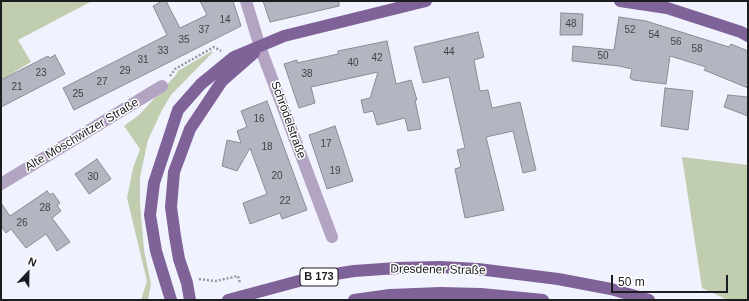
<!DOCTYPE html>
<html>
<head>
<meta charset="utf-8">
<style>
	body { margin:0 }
	#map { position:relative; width:749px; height:301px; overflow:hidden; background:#f0f2fe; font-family:Arial,sans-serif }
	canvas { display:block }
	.frame { position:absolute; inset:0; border:2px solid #1c1d21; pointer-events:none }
	.north { position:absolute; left:8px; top:253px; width:40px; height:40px; -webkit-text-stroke:3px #fff; paint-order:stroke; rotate:22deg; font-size:11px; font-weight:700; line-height:16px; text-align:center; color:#1c1d21 }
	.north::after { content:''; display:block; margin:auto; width:14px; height:18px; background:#1c1d21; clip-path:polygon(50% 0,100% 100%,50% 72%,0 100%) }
	.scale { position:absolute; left:611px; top:275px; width:117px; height:18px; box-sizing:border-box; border:2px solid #1c1d21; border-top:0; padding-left:5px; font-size:12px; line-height:14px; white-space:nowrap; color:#1c1d21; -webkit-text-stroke:3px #fff; paint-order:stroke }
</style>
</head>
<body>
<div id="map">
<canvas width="749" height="301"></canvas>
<div class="frame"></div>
<div class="north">N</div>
<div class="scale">50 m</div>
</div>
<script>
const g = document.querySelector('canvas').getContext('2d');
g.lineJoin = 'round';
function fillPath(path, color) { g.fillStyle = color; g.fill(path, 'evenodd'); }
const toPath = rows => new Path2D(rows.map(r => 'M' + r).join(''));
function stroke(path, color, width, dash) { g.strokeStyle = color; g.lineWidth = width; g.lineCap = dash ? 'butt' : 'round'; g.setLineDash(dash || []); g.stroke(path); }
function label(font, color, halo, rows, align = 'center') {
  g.font = font + ' Arial,sans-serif'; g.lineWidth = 3; g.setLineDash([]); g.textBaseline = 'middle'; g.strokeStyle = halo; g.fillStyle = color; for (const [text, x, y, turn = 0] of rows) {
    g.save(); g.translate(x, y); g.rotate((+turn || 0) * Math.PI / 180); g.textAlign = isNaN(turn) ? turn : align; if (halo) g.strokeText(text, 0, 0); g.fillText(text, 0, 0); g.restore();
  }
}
const green = toPath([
	[1,1,92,1,18,40,31,62,1,80],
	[212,51,213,52,171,95,162,110,148,140,140,177,140,203,144,250,151,284,148,300,141,300,147,281,127,198,133,168,140,149,124,126,139,115,176,75,178,71],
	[682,157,748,165,748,300,728,300,702,288]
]);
const building = toPath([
	[162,1,166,1,180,28,207,15,200,1,233,1,241,26,74,110,63,88,167,35,153,6,162,1],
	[263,1,339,1,339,6,270,22,263,1],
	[561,13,583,14,582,35,560,35,561,13],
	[619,17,646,21,729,47,731,44,748,51,748,88,704,70,706,67,670,56,666,84,633,80,630,78,632,69,619,66,572,61,573,46,614,50,619,17],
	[478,32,484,57,474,60,480,91,488,90,492,108,520,102,536,170,523,173,513,131,486,137,504,210,465,218,455,169,461,167,457,150,465,148,449,77,423,83,414,47,478,32],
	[387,41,396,84,411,80,417,100,415,100,421,129,408,131,405,118,377,125,373,111,364,113,361,100,370,98,378,72,311,87,315,103,299,108,284,64,297,60,297,63,338,54,338,51,387,41],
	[55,55,65,74,1,107,1,80,48,56,50,58,55,55],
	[665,88,693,91,688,130,661,126,665,88],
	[728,95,748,97,748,116,724,107,728,95],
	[267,101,307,210,282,219,280,213,250,224,243,203,267,194,250,148,237,171,222,166,227,140,241,143,237,131,247,127,241,111,267,101],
	[335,126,353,181,327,189,309,135,335,126],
	[97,159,111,179,89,194,75,174,97,159],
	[47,191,50,195,53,193,60,203,57,205,61,211,52,218,70,242,57,251,46,234,26,248,11,229,6,233,1,226,1,203,10,216,47,191]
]);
const path = toPath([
	[170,76,175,69,214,47,221,51],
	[199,279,216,281,238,276,240,283]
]);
const minor = toPath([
	[246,1,260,47,332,237],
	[1,184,162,86]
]);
const major = toPath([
	[620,1,667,8,741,32,748,36],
	[171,300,156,251,150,215,154,183,178,110,201,84,234,57,284,36,426,1],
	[190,300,187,283,179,259,175,236,171,207,174,172,190,129,222,81,254,53],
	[228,300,310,278,354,271,397,268,440,267,478,269,558,279,611,289,649,300],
	[354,300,390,295,440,293,481,294,543,300]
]);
const numberNames = [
	["14",225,20],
	["48",571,24],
	["37",204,30],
	["52",630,30],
	["54",654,35],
	["35",184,40],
	["56",676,42],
	["58",697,49],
	["33",163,51],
	["44",449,52],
	["50",603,56],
	["42",377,58],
	["31",143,60],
	["40",353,63],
	["29",125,71],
	["23",41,73],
	["38",307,74],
	["27",102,82],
	["21",17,87],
	["25",78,94],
	["16",259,119],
	["17",326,144],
	["18",267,147],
	["19",335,171],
	["20",277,176],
	["30",93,177],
	["22",285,201],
	["28",45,208],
	["26",22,223]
];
const shields = [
	[319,277,38]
];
const shieldNames = [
	["B 173",319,277]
];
const streetNames = [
	["Schrödelstraße",288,120,70],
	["Alte Möschwitzer Straße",82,135,-31],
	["Dresdener Straße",438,270,1]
];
fillPath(green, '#c1cdaf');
fillPath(building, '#b3b5c1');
stroke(building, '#898b95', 1);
stroke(path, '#9698a1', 2.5, [2, 2]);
stroke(minor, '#b3a4c3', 12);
stroke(major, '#7e6298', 12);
label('10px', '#424349', null, numberNames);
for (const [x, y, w] of shields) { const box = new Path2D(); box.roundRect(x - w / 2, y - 9, w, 18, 3); g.fillStyle = '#fff'; g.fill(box); stroke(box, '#1c1d21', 1); }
label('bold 11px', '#1c1d21', null, shieldNames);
label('12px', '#1c1d21', '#fff', streetNames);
</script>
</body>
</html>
